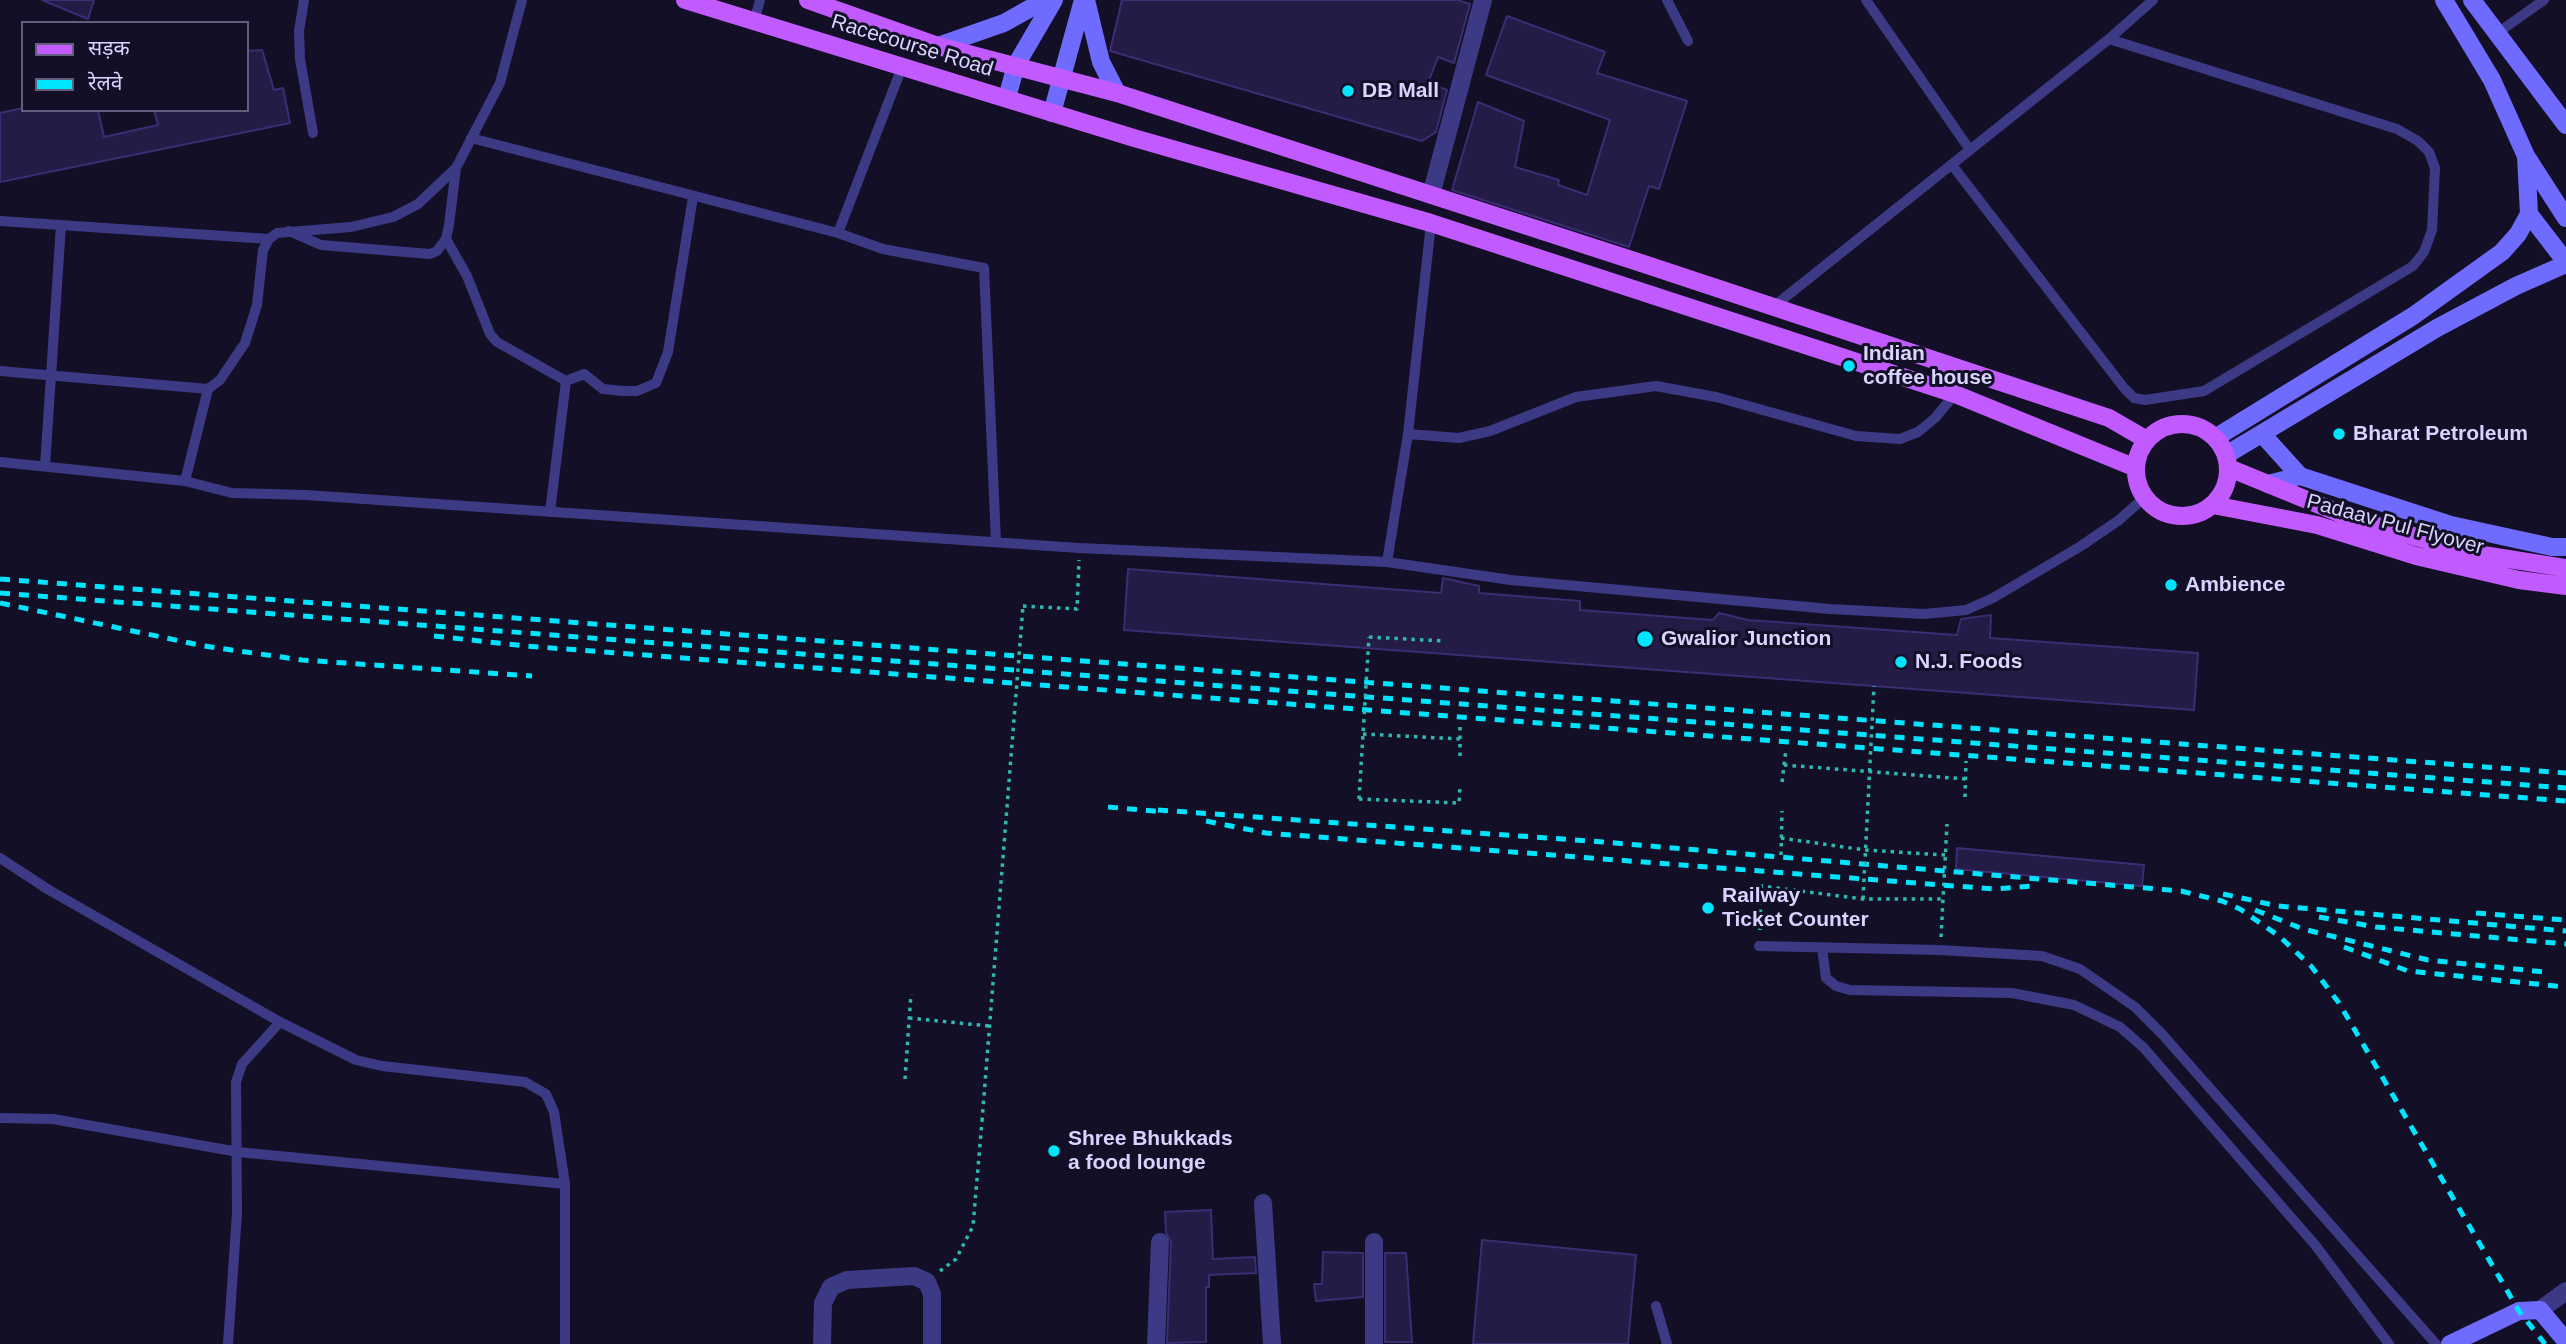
<!DOCTYPE html>
<html>
<head>
<meta charset="utf-8">
<style>
	body { margin:0 }
	#map { position:relative; width:2566px; height:1344px; overflow:hidden; background:#130f26; font-family:Helvetica,"Noto Sans Devanagari",sans-serif }
	canvas { display:block }
	.legend { position:absolute; left:21px; top:21px; width:228px; height:91px; box-sizing:border-box; background:#130f26; border:2px solid #625e7d; margin:0; padding:9px 12px; list-style:none; font-size:21px; color:#d9d4ff }
	.legend li { display:flex; align-items:center; gap:14px; height:35px }
	.legend b { width:35px; border:2px solid #625e7d }
</style>
</head>
<body>
<div id="map">
<canvas width="2566" height="1344"></canvas>
<ul class="legend">
<li><b style="height:9px;background:#c25bff"></b>सड़क</li>
<li><b style="height:9px;background:#00e5ff"></b>रेलवे</li>
</ul>
</div>
<script>
const g = document.querySelector('canvas').getContext('2d');
g.lineJoin = 'round';
function fillPath(path, color) { g.fillStyle = color; g.fill(path, 'evenodd'); }
const toPath = rows => new Path2D(rows.map(r => 'M' + r).join(''));
function stroke(path, color, width, dash) { g.strokeStyle = color; g.lineWidth = width; g.lineCap = dash ? 'butt' : 'round'; g.setLineDash(dash || []); g.stroke(path); }
function label(font, color, halo, rows, align = 'center') {
  g.font = font + ' Helvetica,sans-serif'; g.lineWidth = 6; g.setLineDash([]); g.textBaseline = 'middle'; g.strokeStyle = halo; g.fillStyle = color; for (const [text, x, y, turn = 0] of rows) {
    g.save(); g.translate(x, y); g.rotate((+turn || 0) * Math.PI / 180); g.textAlign = isNaN(turn) ? turn : align; if (halo) g.strokeText(text, 0, 0); g.fillText(text, 0, 0); g.restore();
  }
}
const building = toPath([
	[42,0,94,0,88,19,42,0],
	[1122,0,1457,0,1470,4,1454,63,1438,57,1428,83,1447,90,1436,132,1422,141,1110,51,1122,0],
	[1507,16,1605,52,1597,73,1687,101,1659,189,1649,186,1629,247,1452,190,1478,102,1524,121,1515,167,1559,180,1558,185,1587,195,1610,120,1486,75,1507,16],
	[262,50,274,90,283,88,290,123,0,182,0,113,23,108,98,110,104,137,158,125,154,110,247,110,247,51,262,50],
	[1128,569,1441,593,1443,578,1479,586,1479,593,1580,601,1580,610,1713,620,1719,613,1748,620,1957,635,1961,619,1991,615,1990,638,2198,653,2194,710,1124,630,1128,569],
	[1957,848,2144,865,2142,886,1956,869,1957,848],
	[1211,1210,1213,1259,1255,1257,1256,1273,1209,1275,1209,1287,1206,1287,1206,1342,1167,1343,1171,1242,1166,1233,1165,1212,1211,1210],
	[1482,1240,1636,1255,1628,1344,1473,1344,1482,1240],
	[1323,1252,1363,1253,1363,1297,1316,1301,1314,1284,1322,1284,1323,1252],
	[1385,1253,1406,1253,1412,1342,1385,1342,1385,1253]
]);
const path = toPath([
	[1023,606,1077,609,1079,560],
	[1369,637,1444,641],
	[1363,734,1461,739],
	[1460,756,1460,722],
	[1784,765,1966,779],
	[1782,782,1786,749],
	[1965,797,1966,761],
	[1359,799,1459,803,1460,787],
	[1781,838,1865,850,1945,855],
	[1781,855,1782,811],
	[1760,930,1761,886,1863,899,1943,899],
	[1941,937,1947,824],
	[909,1018,989,1026],
	[905,1079,911,994],
	[940,1271,956,1259,973,1226,982,1121]
]);
const lane = toPath([
	[304,0,299,31,300,59,313,133],
	[1667,0,1688,41],
	[1866,0,1970,150],
	[754,22,760,0],
	[2496,34,2544,0],
	[471,138,838,233,883,249,984,268,996,542],
	[1952,165,2124,388,2134,398,2145,400,2204,391,2413,266,2424,252,2432,230,2435,168,2429,152,2418,141,2397,129,2109,39],
	[0,221,269,239],
	[289,231,321,245,430,254,437,251,446,239,449,225,456,168],
	[838,233,902,67],
	[446,239,467,276,490,334,497,342,566,381],
	[1773,307,2109,39,2153,0],
	[0,371,208,389,220,380,245,343,257,305,263,250,269,239,277,233,351,227,393,217,418,204,456,168,500,83,522,0],
	[1408,434,1459,438,1490,431,1576,397,1656,386,1716,397,1856,436,1900,439,1918,432,1935,418,1955,394],
	[0,462,185,481,232,493,306,495,1079,548,1387,562,1511,580,1830,609,1924,614,1966,610,1993,598,2081,546,2119,520,2145,497],
	[45,466,61,225],
	[185,481,208,389],
	[550,512,566,381,584,374,603,389,623,391,637,391,656,383,668,352,693,197],
	[1387,562,1408,434,1431,223],
	[0,858,49,890,280,1022,356,1060,382,1066,525,1082,546,1094,554,1112,565,1184,565,1344],
	[1759,946,1940,950,2042,956,2080,969,2135,1007,2162,1034,2436,1344],
	[1822,948,1826,978,1836,986,1850,990,2012,993,2074,1005,2120,1027,2143,1047,2316,1246,2389,1344],
	[0,1118,53,1119,238,1152,565,1184],
	[1656,1306,1667,1344],
	[228,1344,237,1213,236,1082,242,1064,280,1022]
]);
const street = toPath([
	[1431,195,1483,0],
	[1263,1203,1272,1344],
	[2540,1310,2566,1291],
	[822,1344,823,1303,831,1287,847,1280,914,1276,927,1282,932,1294,932,1344],
	[1156,1344,1160,1242],
	[1374,1344,1374,1242]
]);
const secondary = toPath([
	[1086,0,1101,62,1117,93],
	[2444,0,2492,80,2526,156,2566,218],
	[2472,0,2566,125],
	[938,46,1004,23,1045,0],
	[1007,98,1016,65,1054,0],
	[1052,113,1083,0],
	[2529,214,2566,262],
	[2262,434,2300,476],
	[2215,438,2413,316,2502,252,2518,234,2529,214,2526,156],
	[2226,455,2437,328,2516,286,2566,264],
	[2268,484,2300,476,2451,525,2552,547,2566,547],
	[2450,1344,2519,1311,2540,1310,2566,1341]
]);
const primary = toPath([
	[685,0,1134,138,1431,223,1955,394,2136,468],
	[808,0,938,46,1117,93,1641,263,2109,418,2147,440],
	'2136 470a46 46 0 1 1 92 0a46 46 0 1 1-92 0Z',
	[2229,468,2356,520,2477,554,2566,568],
	[2213,505,2317,525,2416,556,2519,580,2566,586]
]);
const rail = toPath([
	[0,579,2566,773],
	[0,593,2566,788],
	[0,603,204,646,302,660,532,676],
	[434,636,526,646,2566,801],
	[1108,807,1165,812],
	[1158,810,1603,842,2181,891,2222,901,2240,909,2279,936,2311,966,2339,1003,2519,1311,2545,1344],
	[1206,821,1266,833,1994,889,2032,886],
	[2223,894,2278,906,2566,931],
	[2255,910,2303,929,2428,960,2544,972],
	[2476,913,2566,920],
	[2319,917,2376,927,2566,944],
	[2344,947,2408,971,2566,987]
]);
const pathBridge = toPath([
	[1359,799,1369,637],
	[1863,899,1874,686],
	[982,1121,1023,606]
]);
const markers = [
	[1348,91,7,"#00e5ff"],
	[1849,366,7,"#00e5ff"],
	[2339,434,7,"#00e5ff"],
	[2171,585,7,"#00e5ff"],
	[1645,639,9,"#00e5ff"],
	[1901,662,7,"#00e5ff"],
	[1708,908,7,"#00e5ff"],
	[1054,1151,7,"#00e5ff"]
];
const streetNames = [
	["Racecourse Road",912,46,17],
	["Padaav Pul Flyover",2395,525,15]
];
const poiNames = [
	["DB Mall",1362,91],
	["Indian",1863,354],
	["coffee house",1863,378],
	["Bharat Petroleum",2353,434],
	["Ambience",2185,585],
	["Gwalior Junction",1661,639],
	["N.J. Foods",1915,662],
	["Railway",1722,896],
	["Ticket Counter",1722,920],
	["Shree Bhukkads",1068,1139],
	["a food lounge",1068,1163]
];
fillPath(building, '#241b47');
stroke(building, '#3b2d73', 2);
stroke(path, '#2fb8b0', 3.5, [3.5, 5]);
stroke(lane, '#3d3a85', 10);
stroke(street, '#3d3a85', 18);
stroke(secondary, '#6f6bff', 18);
stroke(primary, '#c25bff', 18);
stroke(rail, '#00e5ff', 5, [10, 9]);
stroke(pathBridge, '#2fb8b0', 3.5, [3.5, 5]);
for (const [x, y, r, color] of markers) { const dot = new Path2D(); dot.arc(x, y, r, 0, 2 * Math.PI); g.fillStyle = color; g.fill(dot); stroke(dot, '#130f26', 2.5); }
label('21px', '#d9d4ff', '#130f26', streetNames);
label('bold 21px', '#d9d4ff', '#130f26', poiNames, 'left');
</script>
</body>
</html>
